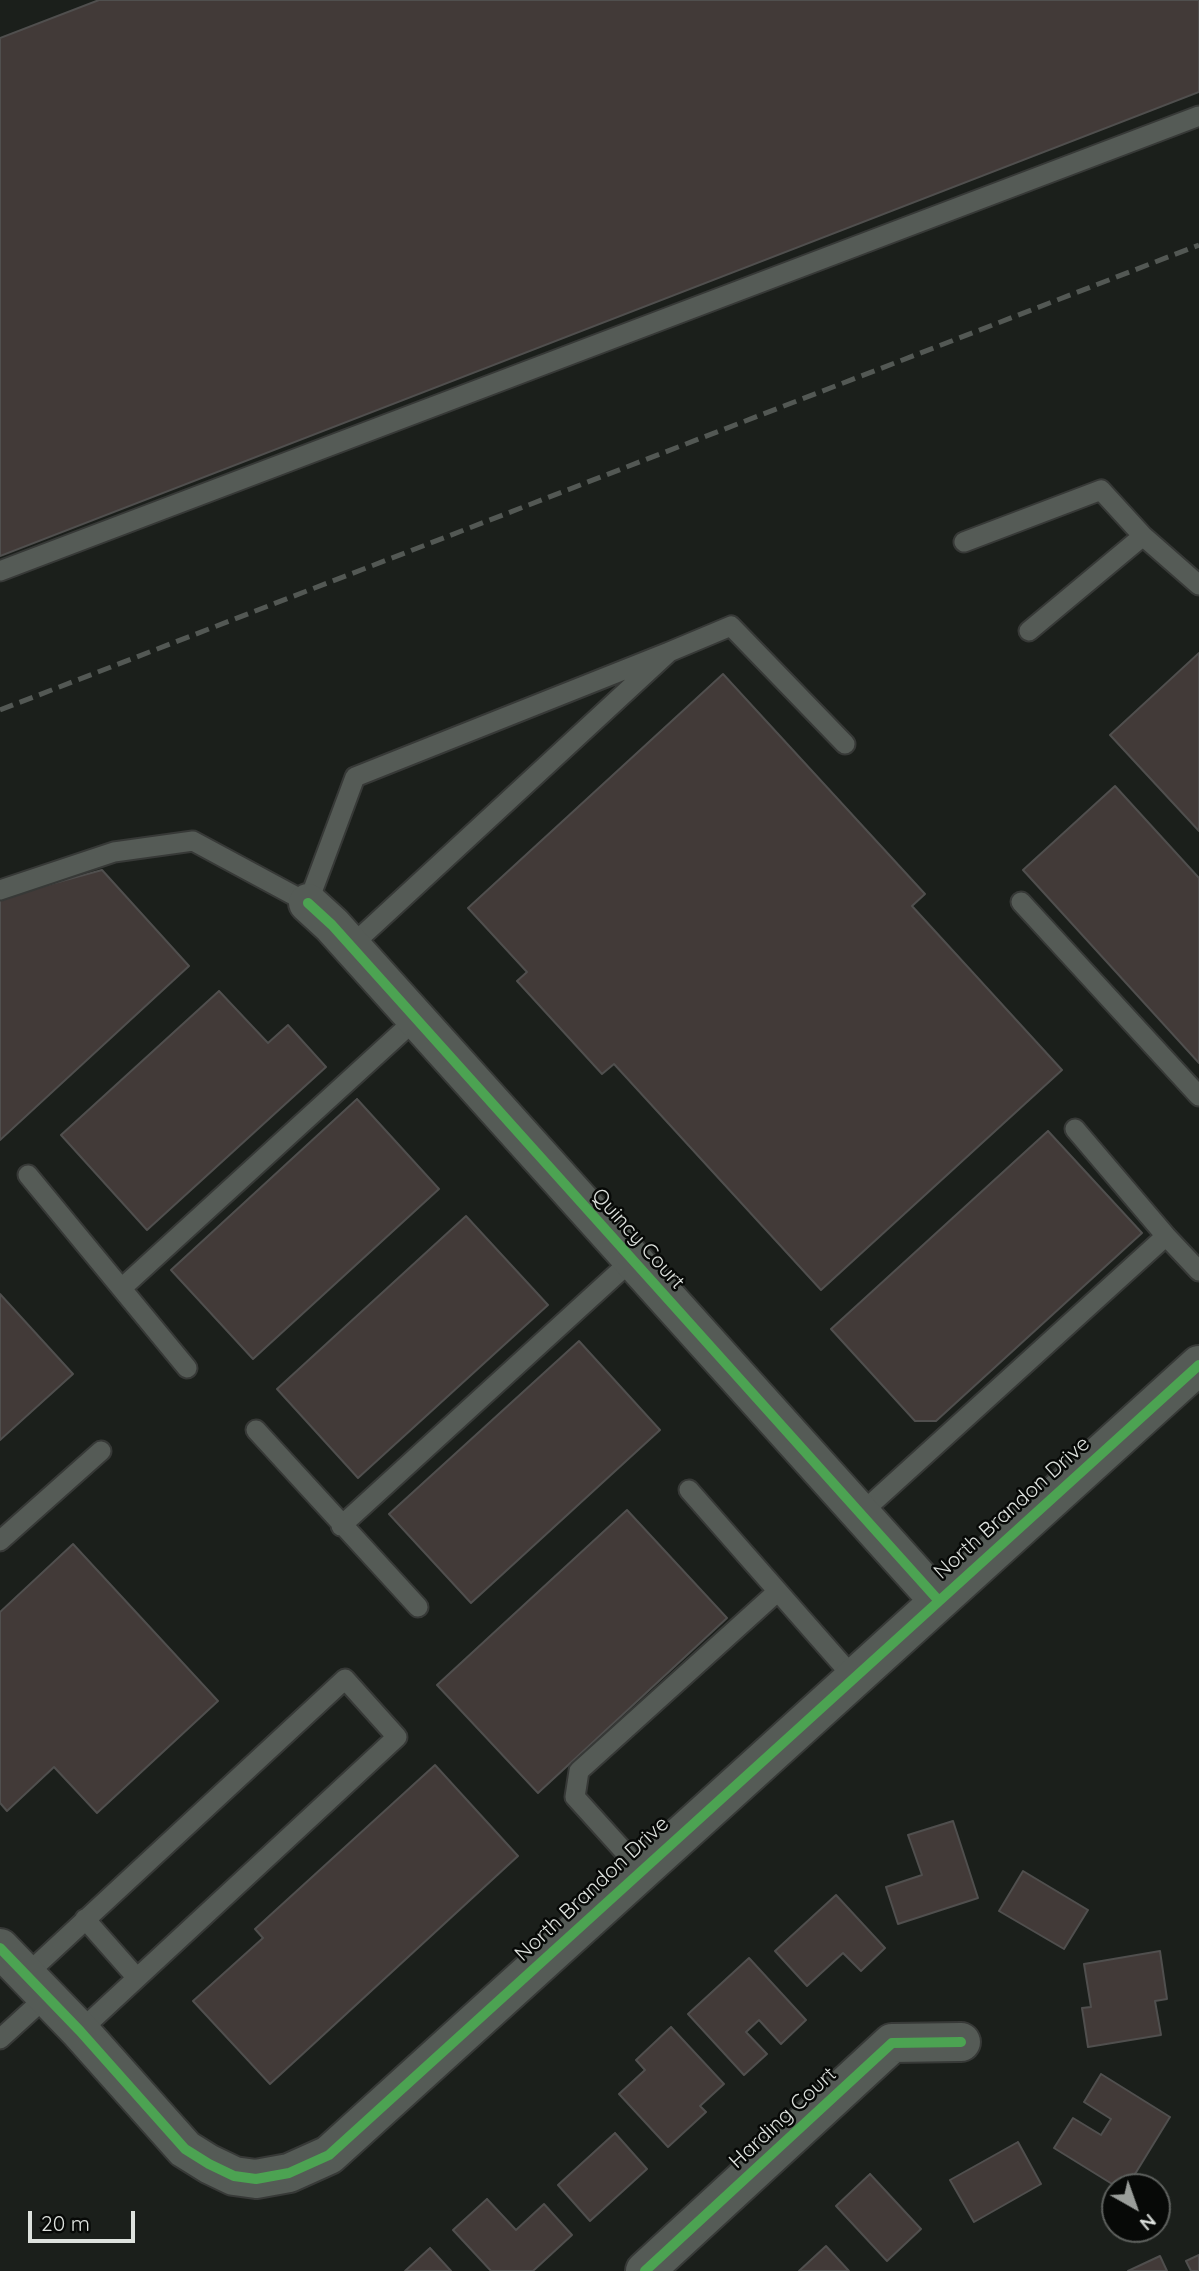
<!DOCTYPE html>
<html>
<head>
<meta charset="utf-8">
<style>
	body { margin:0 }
	#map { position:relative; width:1199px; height:2271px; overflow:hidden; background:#1b1f1b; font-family:Quicksand,sans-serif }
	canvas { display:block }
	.north { position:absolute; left:1101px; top:2173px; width:70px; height:70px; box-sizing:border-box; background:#070907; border:2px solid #5d605d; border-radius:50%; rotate:140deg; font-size:19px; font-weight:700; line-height:28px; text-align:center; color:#dee2de }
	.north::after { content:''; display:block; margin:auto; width:24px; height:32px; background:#9a9e9a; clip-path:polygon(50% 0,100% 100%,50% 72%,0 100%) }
	.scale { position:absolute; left:28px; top:2211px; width:107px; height:32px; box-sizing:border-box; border:4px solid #dee2de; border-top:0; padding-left:9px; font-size:21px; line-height:24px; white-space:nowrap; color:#dee2de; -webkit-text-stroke:5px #070907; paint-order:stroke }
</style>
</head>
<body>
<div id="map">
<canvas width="1199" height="2271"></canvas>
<div class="north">N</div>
<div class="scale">20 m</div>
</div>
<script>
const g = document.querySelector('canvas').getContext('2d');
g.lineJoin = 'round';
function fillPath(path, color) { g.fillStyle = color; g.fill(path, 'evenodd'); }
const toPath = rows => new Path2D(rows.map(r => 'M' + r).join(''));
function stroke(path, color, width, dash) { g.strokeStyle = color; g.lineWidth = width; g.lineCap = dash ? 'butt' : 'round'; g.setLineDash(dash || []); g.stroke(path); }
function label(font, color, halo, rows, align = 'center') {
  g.font = font + ' Quicksand,sans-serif'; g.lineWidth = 5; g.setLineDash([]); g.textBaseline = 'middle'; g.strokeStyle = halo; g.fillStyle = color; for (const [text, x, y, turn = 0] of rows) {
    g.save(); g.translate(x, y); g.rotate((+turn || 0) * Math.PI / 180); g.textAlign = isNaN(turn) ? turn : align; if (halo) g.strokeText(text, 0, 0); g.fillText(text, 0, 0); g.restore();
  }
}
const building = toPath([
	[99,0,1199,0,1199,92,0,556,0,38,99,0],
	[1199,653,1199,831,1110,735,1199,653],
	[723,674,925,894,912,906,1062,1070,821,1290,614,1064,602,1074,517,981,527,972,468,908,723,674],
	[1115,786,1199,878,1199,1063,1023,870,1115,786],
	[102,870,189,966,0,1140,0,898,102,870],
	[219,991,268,1043,288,1025,326,1067,147,1230,61,1135,219,991],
	[357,1099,439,1189,253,1359,171,1270,357,1099],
	[1048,1131,1142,1233,936,1421,915,1421,831,1329,1048,1131],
	[466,1216,548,1305,358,1478,277,1389,466,1216],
	[0,1294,73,1374,0,1440,0,1294],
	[579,1341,660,1430,471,1603,389,1514,579,1341],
	[627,1510,727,1618,538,1793,437,1685,627,1510],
	[73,1544,218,1701,97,1813,54,1767,7,1811,0,1803,0,1612,73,1544],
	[435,1765,518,1856,270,2084,193,2001,263,1938,255,1929,435,1765],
	[953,1821,978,1898,898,1924,886,1887,922,1875,908,1835,953,1821],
	[1023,1871,1088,1910,1064,1949,999,1911,1023,1871],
	[836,1895,885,1948,861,1971,843,1953,807,1986,775,1951,836,1895],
	[1160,1951,1167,1999,1155,2001,1161,2035,1088,2047,1082,2008,1091,2007,1084,1964,1160,1951],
	[749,1958,806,2020,781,2044,759,2020,746,2032,767,2054,744,2075,688,2014,749,1958],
	[671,2027,724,2084,700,2106,706,2112,668,2147,619,2094,645,2070,636,2060,671,2027],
	[1101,2074,1170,2117,1127,2187,1117,2187,1054,2148,1073,2118,1101,2135,1111,2119,1084,2102,1101,2074],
	[615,2133,647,2169,590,2221,558,2185,615,2133],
	[1018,2142,1041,2184,974,2222,950,2180,1018,2142],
	[870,2174,921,2229,887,2261,836,2206,870,2174],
	[487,2199,516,2230,544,2204,572,2235,533,2271,491,2271,453,2230,487,2199],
	[826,2246,849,2271,799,2271,826,2246],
	[430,2248,451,2271,405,2271,430,2248],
	[1199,2255,1199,2271,1191,2271,1186,2261,1199,2255],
	[1160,2256,1167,2271,1128,2271,1160,2256]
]);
const service = toPath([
	[964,542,1101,490,1143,536,1199,585],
	[0,571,1199,116],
	[1029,631,1143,536],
	[0,890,114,852,193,841,308,903,355,777,669,652],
	[1021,902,1199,1096],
	[351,946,669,652,731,626,845,744],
	[1075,1129,1166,1236,1199,1271],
	[28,1175,187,1368],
	[123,1287,416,1019],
	[256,1430,418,1607],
	[689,1490,854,1678],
	[859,1515,1166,1236],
	[341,1526,632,1260],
	[0,1541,101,1451],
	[641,1870,575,1797,579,1771,777,1592],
	[85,1919,137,1978],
	[26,1975,345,1679,397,1737,80,2031],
	[0,2039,46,1997]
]);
const minor = toPath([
	[308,903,332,925,939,1601],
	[0,1948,80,2031,185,2149,209,2164,234,2176,256,2179,289,2173,329,2155,1199,1365],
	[645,2271,892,2043,961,2042]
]);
const rail = toPath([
	[0,710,1199,245]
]);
const cycleway = toPath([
	[308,903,332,925,939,1601],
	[0,1948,80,2031,185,2149,209,2164,234,2176,256,2179,289,2173,329,2155,1199,1365],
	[645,2271,892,2043,961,2042]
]);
const streetNames = [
	["Quincy Court",638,1239,48],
	["North Brandon Drive",1012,1508,-42],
	["North Brandon Drive",592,1889,-43],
	["Harding Court",783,2118,-43]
];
fillPath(building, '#423a38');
stroke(building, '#504f4e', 2);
stroke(service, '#373937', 23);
stroke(minor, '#373937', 42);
stroke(service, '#555b56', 19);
stroke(minor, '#555b56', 38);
stroke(rail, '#535854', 5, [14, 7]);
stroke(cycleway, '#4ca352', 10);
label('21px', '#dee2de', '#070907', streetNames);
</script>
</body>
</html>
